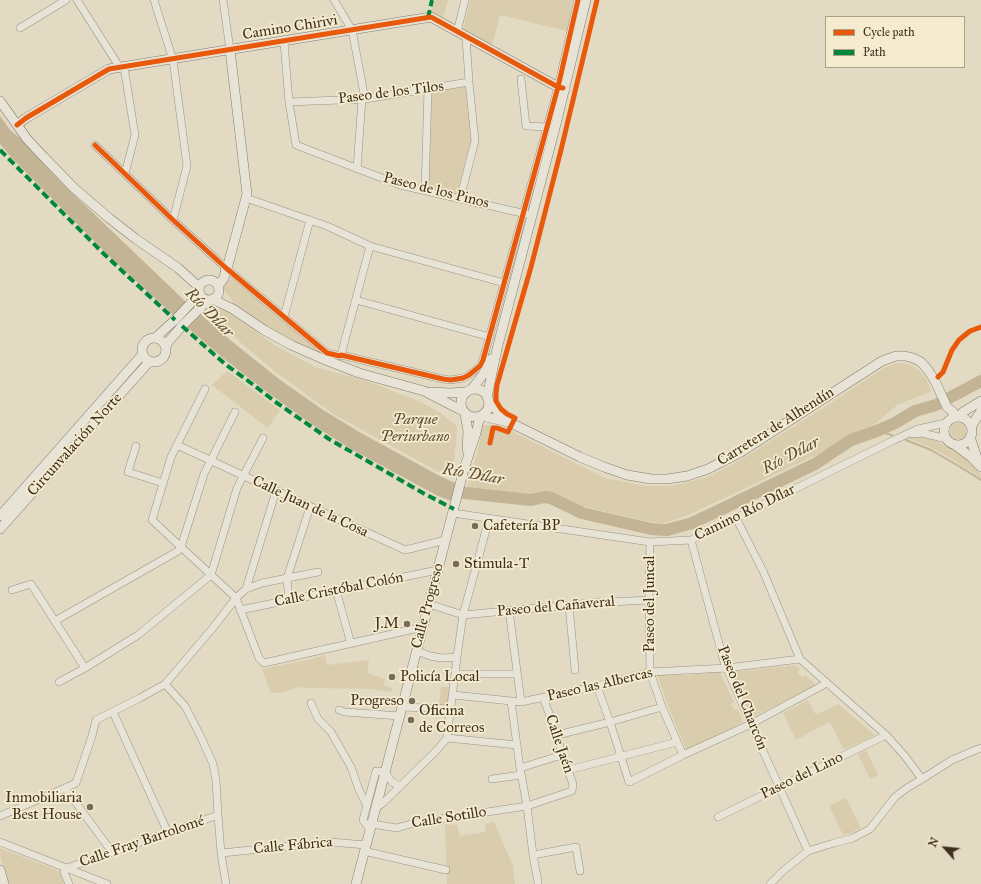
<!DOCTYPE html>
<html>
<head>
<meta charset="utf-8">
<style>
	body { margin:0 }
	#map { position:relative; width:981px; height:884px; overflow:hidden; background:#e2dac2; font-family:"IM FELL Great Primer",serif }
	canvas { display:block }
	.legend { position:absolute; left:825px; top:16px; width:140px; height:52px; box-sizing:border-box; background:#f5ebce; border:1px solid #aca088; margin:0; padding:5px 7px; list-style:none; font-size:12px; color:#3f2f1f }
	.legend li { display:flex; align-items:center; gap:8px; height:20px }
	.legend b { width:20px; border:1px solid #aca088 }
	.north { position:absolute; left:925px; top:828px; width:40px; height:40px; -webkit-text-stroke:3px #f5ebce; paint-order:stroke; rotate:297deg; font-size:11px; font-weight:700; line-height:16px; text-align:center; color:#3f2f1f }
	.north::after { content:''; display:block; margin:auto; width:14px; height:18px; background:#3f2f1f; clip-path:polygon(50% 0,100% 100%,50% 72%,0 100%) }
</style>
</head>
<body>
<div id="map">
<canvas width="981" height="884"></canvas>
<ul class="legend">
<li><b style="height:5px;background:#e8590c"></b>Cycle path</li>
<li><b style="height:5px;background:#00873e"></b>Path</li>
</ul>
<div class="north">N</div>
</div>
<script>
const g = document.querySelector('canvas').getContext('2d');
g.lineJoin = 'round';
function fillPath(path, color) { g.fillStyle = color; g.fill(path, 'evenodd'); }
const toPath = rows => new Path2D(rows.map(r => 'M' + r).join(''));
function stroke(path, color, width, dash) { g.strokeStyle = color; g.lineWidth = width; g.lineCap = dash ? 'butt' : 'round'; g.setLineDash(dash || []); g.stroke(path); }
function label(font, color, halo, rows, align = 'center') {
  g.font = font + ' "IM FELL Great Primer",serif'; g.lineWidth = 3.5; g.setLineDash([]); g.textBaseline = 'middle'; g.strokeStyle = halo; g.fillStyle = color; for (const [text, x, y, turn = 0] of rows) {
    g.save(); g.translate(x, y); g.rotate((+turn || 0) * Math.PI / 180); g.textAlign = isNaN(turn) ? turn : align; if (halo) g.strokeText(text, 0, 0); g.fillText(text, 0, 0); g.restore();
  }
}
const green = toPath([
	[435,0,448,0,443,19,431,13],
	[470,0,573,0,567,31,500,15,492,46,463,30],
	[466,86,471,141,457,194,428,188,432,92],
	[232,279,238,282,325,355,324,357,266,327,235,305,224,290,223,286,226,280],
	[221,307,276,346,315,367,370,382,408,397,425,404,442,414,457,426,456,444,454,460,451,466,444,475,335,415,274,371,240,342,214,317],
	[897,363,906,364,915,367,922,373,926,379,932,391,897,405,873,426,814,456,686,516,663,523,650,522,586,507,487,492,467,487,477,453,483,425,494,425,515,433,605,478,646,486,671,486,708,477,742,459,820,410,885,367],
	[227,371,280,410,268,428,212,385],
	'950 431a8 8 0 1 1 16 0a8 8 0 1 1-16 0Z',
	[916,436,923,436,930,438,960,452,973,464,981,475,981,478,949,457,932,448,908,438],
	[325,655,327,665,369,660,367,673,385,679,384,685,392,688,391,692,371,689,309,688,301,687,288,690,286,692,271,693,262,669,312,659],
	[795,665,800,669,797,672,803,677,805,675,816,685,753,717,733,672],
	[720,672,734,702,731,704,734,710,737,709,743,722,687,751,670,711,657,675,688,675],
	[441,687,450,687,448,705,439,705],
	[808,700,816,715,838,704,875,735,844,750,830,722,804,735,804,736,796,740,783,713],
	[866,750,878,775,870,779,858,754],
	[846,798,861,828,851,833,843,835,829,806],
	[494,822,513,866,515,884,447,884,445,824,457,825,460,836,485,832,486,824],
	[0,848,59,871,64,884,8,884,0,854]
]);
const water = toPath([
	[0,116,11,131,24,141,46,167,69,190,185,301,235,344,279,379,323,410,361,433,438,475,455,483,451,501,438,496,351,449,313,425,267,392,223,358,173,315,106,253,10,156,0,144]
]);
const stream = toPath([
	[877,431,892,435],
	[906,440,931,450,957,465,981,480]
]);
const river = toPath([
	[448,488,465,493,531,500,545,497,551,498,582,513,651,529,667,530,692,523,724,508,815,464,851,440,877,431,895,423,915,411,936,405,981,381]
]);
const street = toPath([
	[77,0,120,68],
	[154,0,173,60,187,166,173,220],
	[223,0,230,50],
	[334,0,352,30,365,99],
	[20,28,66,0],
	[457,32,465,0],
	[284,42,289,102,296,145,400,185,526,214],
	[124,67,135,135,126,170,124,172],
	[521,79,526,126,547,127],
	[289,102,365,99,469,82],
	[95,145,173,220,226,268,327,353,340,356,341,355,443,379,451,380,463,378,469,375,475,370,480,366,483,360,558,87,578,0],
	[357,169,362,99],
	[425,191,428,89],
	[246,198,327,226,370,246,504,283],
	[460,199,475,141,469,82,466,37],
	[356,300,490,337],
	[283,315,285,313,310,220],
	[341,355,370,246],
	[205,389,171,457,152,520,236,598,259,658,264,663,423,627],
	[912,434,922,433,947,439],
	[177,445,405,550,446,540],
	[136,446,128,472,163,483],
	[453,513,650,542,691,540,892,441,918,429,946,423],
	[736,518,763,571,800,659,886,735,904,755,922,779],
	[691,540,724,662,751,724,808,851],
	[650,542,649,600,650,672,662,707,683,755],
	[246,589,276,491],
	[12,590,31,584,85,668],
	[336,590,351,644],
	[289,600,287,578,310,507],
	[429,604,463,615,591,603,649,600],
	[569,605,575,670],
	[240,610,438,570],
	[509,610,521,702],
	[55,621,178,551,181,547,204,474,235,412],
	[417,651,430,656,442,658,457,657],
	[455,674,517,674],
	[59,682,85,668,138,635,211,575,237,488,263,438],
	[165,684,185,706,201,737,213,764,216,780,218,815,221,853,226,884],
	[597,686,610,722,629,782,683,755,751,724,827,683],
	[453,695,521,702,597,686,650,672,727,668,800,659],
	[511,701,520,768,527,806,533,855,538,882],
	[311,703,318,719,331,732,351,767,359,790,367,806],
	[402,707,451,709],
	[339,710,345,712,400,716],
	[113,712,168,833],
	[557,735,610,722,662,707],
	[447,738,517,745],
	[520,768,562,755],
	[568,770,677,742],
	[492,779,521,775],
	[65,788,112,852],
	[376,808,383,803,437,750,447,738,457,657,463,615,489,519],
	[0,816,65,788,76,783,92,736,96,720,140,698,165,684,212,629,236,598,246,589,262,583,318,572],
	[718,817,886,735],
	[372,824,397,828,414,823,527,806,572,791,573,784,562,755,557,735,543,697],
	[370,830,363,820,376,771,385,772,392,782,400,786],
	[0,842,107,884],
	[364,851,446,870],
	[221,853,331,842,366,845],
	[533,855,576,847,580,871],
	[69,884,64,872,67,868,218,815],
	[770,884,783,871,808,851,834,843,853,838,870,829,895,797,907,788,922,779,952,760,978,749,981,748]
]);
const secondary = toPath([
	[0,101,27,139,41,154,75,189,109,218,136,239,178,268,199,287],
	[17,125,26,118,109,69,431,17,558,87,565,89],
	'199 290a10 10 0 1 1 20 0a10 10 0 1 1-20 0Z',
	[218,286,224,278,226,268,228,265,247,194,230,50],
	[212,299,233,309,264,330,291,345,323,359,359,373,424,391,463,411],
	'142 350a12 12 0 1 1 24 0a12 12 0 1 1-24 0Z',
	[155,338,175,320,189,305,199,293],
	[166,347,168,342,182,326,208,300],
	'461 403a14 14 0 1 1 28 0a14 14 0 1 1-28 0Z',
	[471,390,485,372,491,359],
	[430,392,450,393,467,392],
	[487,397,497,349,557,120,586,0],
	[488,401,493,407,511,423,580,457,604,467,627,475,651,479,667,479,687,476,708,469,741,452,882,361,896,356,905,356,913,358,921,362,928,370,935,381,947,407,953,412,957,417],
	[465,414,468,431,467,450],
	[482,416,508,422],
	[959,417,963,412,981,401],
	'944 431a14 14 0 1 1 28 0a14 14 0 1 1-28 0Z',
	[971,427,981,411],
	[970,437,979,464],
	[955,445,971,457,981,467],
	[0,516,142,355],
	[0,529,149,362],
	[0,870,4,884],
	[356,884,464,469,476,433,480,416]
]);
const quiet = toPath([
	[428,18,432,0],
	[0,150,104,254,175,320],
	[182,326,225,364,247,380,277,403,329,439,423,493,454,509]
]);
const cycleway = toPath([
	[17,125,26,118,109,69,431,17,558,87,563,88],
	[95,145,173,220,226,268,327,353,340,356,341,355,443,379,451,380,463,378,469,375,475,370,480,366,483,360,558,87,578,0],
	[938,377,943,372,952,350,959,340,970,331,981,327],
	[490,443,493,428,497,428,508,432,515,418,507,414,501,409,496,401,496,394,497,385,531,267,561,150,597,0]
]);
const markers = [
	[475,526,4,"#786b58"],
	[456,564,4,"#786b58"],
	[407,624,4,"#786b58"],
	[392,677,4,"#786b58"],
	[412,701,4,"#786b58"],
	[411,720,4,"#786b58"],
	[90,807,4,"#786b58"]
];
const streetNames = [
	["Camino Chirivi",290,28,-9],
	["Paseo de los Tilos",391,93,-7],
	["Paseo de los Pinos",436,191,14],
	["Carretera de Alhendín",776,427,-32],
	["Circunvalación Norte",75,445,-48],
	["Calle Juan de la Cosa",310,507,25],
	["Camino Río Dílar",745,513,-26],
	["Calle Cristóbal Colón",339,590,-11],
	["Paseo del Juncal",650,604,-90],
	["Calle Progreso",428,606,-75],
	["Paseo del Cañaveral",556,607,-5],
	["Paseo las Albercas",600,685,-13],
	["Paseo del Charcón",742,698,68],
	["Calle Jaén",559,744,71],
	["Paseo del Lino",802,776,-26],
	["Calle Sotillo",449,818,-9],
	["Calle Fray Bartolomé",142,842,-19],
	["Calle Fábrica",293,846,-5]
];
const parkNames = [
	["Parque",415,420],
	["Periurbano",415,437]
];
const poiNames = [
	["Cafetería BP",483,526],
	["Stimula-T",464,564],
	["J.M",399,624,"right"],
	["Policía Local",400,677],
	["Progreso",404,701,"right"],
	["Oficina",419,711],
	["de Correos",419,728],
	["Inmobiliaria",82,798,"right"],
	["Best House",82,815,"right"]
];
const waterNames = [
	["Río Dílar",209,313,46],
	["Río Dílar",791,456,-28],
	["Río Dílar",473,475,10]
];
fillPath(green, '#d9cdad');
fillPath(water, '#c2b494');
stroke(stream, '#c2b494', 2);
stroke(river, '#c2b494', 12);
stroke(street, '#999384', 8);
stroke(secondary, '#837c6e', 10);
stroke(street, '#e7e3d7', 7);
stroke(secondary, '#e7e3d7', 9);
stroke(quiet, '#00873e', 4, [8, 4]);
stroke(cycleway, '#e8590c', 5);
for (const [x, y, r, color] of markers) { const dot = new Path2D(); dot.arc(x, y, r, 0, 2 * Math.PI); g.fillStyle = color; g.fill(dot); stroke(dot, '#f5ebce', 1.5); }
label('15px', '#3f2f1f', '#f5ebce', streetNames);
label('italic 15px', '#5c4c38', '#f5ebce', parkNames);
label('15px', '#3f2f1f', '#f5ebce', poiNames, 'left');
label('italic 16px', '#5c4c38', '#f5ebce', waterNames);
</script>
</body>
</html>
